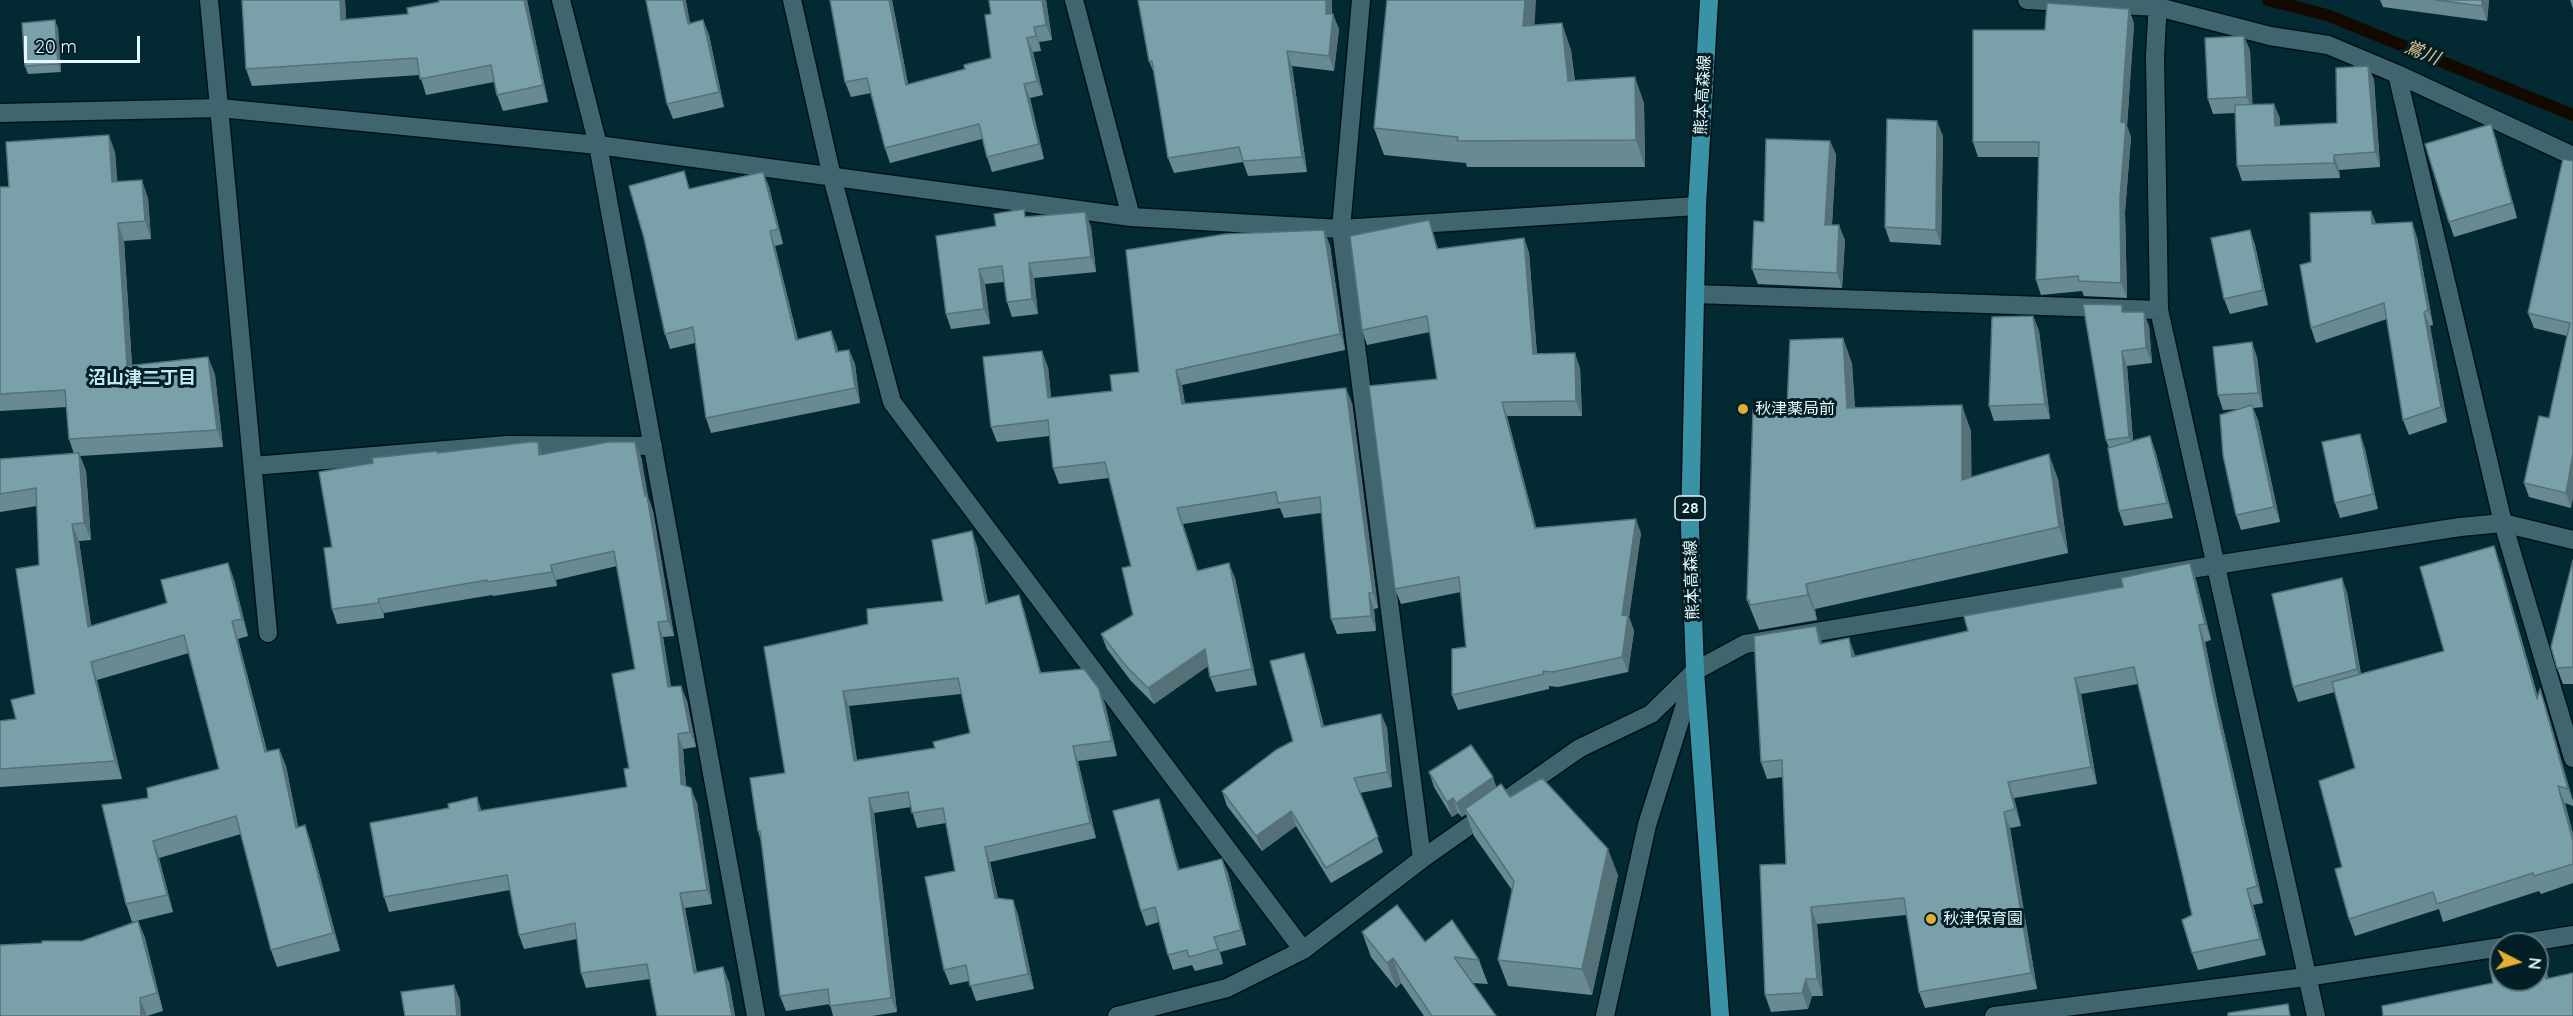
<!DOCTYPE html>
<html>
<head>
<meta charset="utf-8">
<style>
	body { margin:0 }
	#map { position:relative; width:2573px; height:1016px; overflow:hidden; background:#032a32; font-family:Quicksand,sans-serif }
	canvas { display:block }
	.north { position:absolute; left:2489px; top:932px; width:60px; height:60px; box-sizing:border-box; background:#031f25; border:2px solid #5d767c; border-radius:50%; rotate:96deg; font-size:16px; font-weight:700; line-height:24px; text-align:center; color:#e5f9fe }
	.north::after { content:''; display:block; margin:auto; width:21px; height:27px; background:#e3ae35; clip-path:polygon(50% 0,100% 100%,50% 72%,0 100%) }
	.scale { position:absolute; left:24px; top:36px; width:116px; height:27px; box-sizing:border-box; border:3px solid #e5f9fe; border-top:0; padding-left:8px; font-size:18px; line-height:21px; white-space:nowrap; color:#e5f9fe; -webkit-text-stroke:4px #031f25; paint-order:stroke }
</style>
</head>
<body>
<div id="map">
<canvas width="2573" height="1016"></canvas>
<div class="north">N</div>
<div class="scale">20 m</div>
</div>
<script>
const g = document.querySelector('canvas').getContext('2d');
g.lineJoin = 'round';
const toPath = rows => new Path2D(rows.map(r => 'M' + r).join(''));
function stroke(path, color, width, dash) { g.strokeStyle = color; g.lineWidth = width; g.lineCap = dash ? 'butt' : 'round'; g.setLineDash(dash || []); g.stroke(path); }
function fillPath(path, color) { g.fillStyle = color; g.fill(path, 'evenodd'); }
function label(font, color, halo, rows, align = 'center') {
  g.font = font + ' Quicksand,"Noto Sans JP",sans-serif'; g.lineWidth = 6; g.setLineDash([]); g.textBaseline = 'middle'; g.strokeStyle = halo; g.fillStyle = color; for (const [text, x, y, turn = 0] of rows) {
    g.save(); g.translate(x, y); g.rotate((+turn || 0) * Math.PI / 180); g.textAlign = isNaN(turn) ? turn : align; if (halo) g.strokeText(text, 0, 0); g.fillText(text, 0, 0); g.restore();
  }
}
const stream = toPath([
	[2268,0,2327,15,2573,115]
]);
const minor = toPath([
	[209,0,268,633],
	[561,0,598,145,756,1016],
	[792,0,832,177,892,402,1303,950],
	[1074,0,1131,217],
	[1361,0,1341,229,1422,859],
	[2027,0,2158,7,2270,36,2328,45,2397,74,2573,156],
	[2158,0,2155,57,2159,310,2316,1016],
	[2397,74,2503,523,2573,758],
	[0,113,220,108,598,145,1131,217,1341,229,1697,206],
	[1695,294,2159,310],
	[253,466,507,445,653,446],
	[2518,944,2573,935],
	[1117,1016,1227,988,1303,950,1422,859,1567,757,1580,748,1651,714,1695,671,1745,644,2215,565,2460,527,2503,523,2573,540],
	[1605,1016,1647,825,1695,673],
	[1994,1016,2306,977,2501,947]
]);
const primary = toPath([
	[1709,0,1697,206,1690,527,1695,671,1720,1016]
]);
const wall = toPath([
	[242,0,345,0,346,19,408,14,439,2,439,0,527,0,548,102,503,111,497,95,494,82,426,95,420,75,252,86,246,69],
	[892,0,908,84,965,69,991,58,991,14,989,0,1046,0,1052,40,1039,42,1041,51,1033,52,1043,95,1030,98,1044,159,992,172,987,157,982,139,890,163,885,148,871,93,851,97,845,82],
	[1138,0,1332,0,1332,14,1339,29,1334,71,1292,66,1307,172,1248,176,1243,162,1174,173,1168,158,1155,76,1149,61],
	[2380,0,2489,0,2487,21,2383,7],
	[2570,0,2573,0,2573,9],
	[2129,9,2134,24,2127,126,2131,137,2125,212,2127,298,2084,296,2082,291,2041,295,2036,280,2039,157,1978,157,1973,142,2045,30],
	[703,20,709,35,724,107,673,119,667,104,690,23],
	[1535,25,1571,50,1575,81,1644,103,1645,167,1467,167,1466,163,1384,155,1374,128],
	[58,28,61,72,28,74,25,66],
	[2250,50,2252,104,2280,118,2280,126,2337,123,2368,66,2374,80,2380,167,2339,170,2340,178,2242,181,2237,166,2235,113,2213,114,2208,99],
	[2491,124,2496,139,2517,218,2454,237,2449,222],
	[1943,136,1941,245,1890,242,1885,227],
	[1830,141,1836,155,1832,225,1845,240,1842,288,1758,284,1752,269,1764,222],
	[115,152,117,182,148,198,151,239,124,241,132,365,208,357,215,375,223,447,80,456,86,471,91,540,79,541,91,626,167,603,228,563,234,580,248,636,238,639,267,751,279,749,286,766,298,827,305,825,311,843,340,951,277,967,271,950,241,834,159,858,173,912,132,922,126,904,148,798,219,769,189,653,97,680,122,779,0,787,0,721,16,719,35,694,39,565,37,506,0,512,0,459,74,454,69,439,67,407,0,411,0,187,9,187],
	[2573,161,2571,508,2529,497,2524,483,2549,418,2567,336,2534,328,2528,313],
	[763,172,769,187,783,244,775,246,798,339,831,331,838,351,849,350,855,364,860,403,711,433,706,418,695,343,670,349,665,334,690,189],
	[2371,211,2376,224,2417,237,2433,325,2430,326,2447,422,2409,435,2403,420,2387,319,2316,343,2311,328,2311,262],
	[1085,212,1091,227,1096,272,1034,278,1038,314,1012,317,1007,302,1004,282,985,284,990,324,951,329,946,314,996,226,1027,217],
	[1429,220,1438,249,1524,238,1529,253,1537,354,1580,368,1582,416,1507,416,1536,527,1641,533,1629,617,1634,631,1628,672,1558,687,1549,686,1549,689,1458,710,1452,695,1466,647,1461,592,1401,604,1395,589,1437,379,1430,332,1367,345,1362,330],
	[1324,230,1330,246,1345,350,1182,385,1185,404,1352,403,1378,608,1374,609,1376,631,1337,634,1331,619,1321,513,1284,518,1280,508,1183,524,1198,571,1235,578,1257,685,1216,692,1210,677,1208,666,1154,704,1131,681,1107,649,1101,634,1133,615,1131,566,1109,478,1059,484,1053,468,1049,436,997,442,991,427,1048,367,1051,398,1112,391,1139,372],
	[2250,230,2255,245,2268,305,2230,314,2224,299],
	[2124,312,2149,326,2152,363,2127,366,2133,441,2155,450,2173,518,2124,526,2119,511,2109,448,2106,440],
	[2033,316,2039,331,2050,419,1994,421,1989,406],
	[1843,338,1852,364,1855,408,1971,431,1971,477,2058,479,2068,553,1815,609,1817,620,1759,630,1747,600,1787,409],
	[2257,357,2263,407,2253,408,2258,420,2280,522,2241,530,2236,515,2238,409,2223,410,2218,395],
	[2360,434,2365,449,2378,509,2340,518,2335,503],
	[635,442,641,457,648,497,653,511,674,636,663,637,671,687,687,701,696,747,683,749,686,786,697,803,712,904,685,908,697,972,729,982,735,1016,657,1016,650,979,586,988,581,973,577,939,524,949,519,935,510,890,389,912,384,897,482,811,627,787,629,768,635,669,617,566,556,580,557,586,493,596,492,595,384,613,384,618,337,624,332,609,332,547,373,463,438,453,542,455],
	[977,546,988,603,1024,610,1041,673,1099,689,1105,704,1117,756,1078,761,1096,838,990,862,998,898,1013,900,1018,915,1034,989,976,1001,969,981,950,985,944,970,955,871,946,823,917,828,911,807,874,813,897,1012,872,1016,833,1016,830,1004,786,1011,780,996,761,842,758,831,785,773,868,624,943,601],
	[961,694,970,733,935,748,857,760,849,706],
	[2573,560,2573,684,2563,684,2557,668],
	[2190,563,2196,580,2211,640,2205,642,2218,706,2263,903,2253,905,2266,955,2198,970,2192,953,2192,915,2138,684,2081,694,2097,784,2014,798,2021,826,2010,828,2037,989,1925,1008,1919,992,1906,915,1817,924,1823,996,1812,996,1808,1009,1771,1012,1765,995,1786,864,1783,777,1767,779,1761,762,1822,643,1855,656,1968,631,2123,587],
	[2500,563,2538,697,2540,689,2546,707,2573,801,2573,806,2565,803,2573,834,2573,883,2541,894,2539,891,2443,922,2439,909,2355,936,2349,919,2342,867,2355,768,2335,692,2298,702,2293,687,2347,592,2361,674,2444,651],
	[1309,668,1324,726,1381,714,1387,728,1392,787,1360,793,1383,852,1331,883,1296,826,1262,851,1227,806,1222,791,1293,741],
	[1429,772,1496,787,1618,875,1592,995,1508,986,1498,960,1512,890,1474,836,1466,814,1462,817,1458,813,1452,817,1434,787],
	[1159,799,1164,814,1179,870,1222,859,1228,873,1246,945,1220,952,1223,964,1195,971,1192,965,1173,970,1168,955,1159,922,1146,926,1141,911],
	[138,921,145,938,163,1011,147,1016,0,1016,82,941],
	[1362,932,1425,942,1479,960,1488,984,1472,983,1496,1016,1424,1016,1401,983,1396,988,1371,957]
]);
const shadedWall = toPath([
	[340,0,345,0,347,36,341,20],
	[524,0,527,0,548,102,543,85],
	[683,0,686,0,693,39,688,24],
	[889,0,892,0,911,99,906,85],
	[1042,0,1046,0,1052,40,1046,25],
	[1326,0,1332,0,1331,29,1326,14],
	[1525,0,1536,0,1533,52,1523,26],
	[2482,0,2489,0,2487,21,2482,6],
	[2129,9,2134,24,2127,126,2131,137,2125,212,2127,298,2121,283,2120,197,2121,122],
	[1333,14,1339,29,1334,71,1329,56],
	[55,20,58,28,61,72,58,64],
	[703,20,709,35,724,107,719,92],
	[1562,23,1571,50,1577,108,1568,81],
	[1034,27,1039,42,1041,51,1036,36],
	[2244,36,2250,50,2253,112,2247,97],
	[1027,38,1033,52,1043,95,1037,81],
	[1287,51,1292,66,1307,172,1302,157],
	[2368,66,2374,80,2380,167,2375,152],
	[1635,77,1644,103,1645,167,1636,140],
	[1024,84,1030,98,1044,159,1039,144],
	[2274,104,2280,118,2280,141,2275,126],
	[1937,121,1943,136,1941,245,1936,230],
	[2491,124,2496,139,2517,218,2512,203],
	[109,135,115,152,119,199,112,182],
	[1830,141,1836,155,1831,239,1825,225],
	[2334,155,2339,170,2340,178,2334,163],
	[763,172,769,187,783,244,778,229],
	[142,180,148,198,151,239,145,221],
	[2371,211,2377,226,2372,224],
	[1085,212,1091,227,1096,272,1091,257],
	[1429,220,1434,235,1442,264,1437,249],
	[2412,222,2417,237,2433,325,2428,310],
	[118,223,124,241,133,383,127,366],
	[1839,225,1845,240,1842,288,1837,273],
	[1324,230,1330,246,1345,350,1340,334],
	[2250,230,2255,245,2268,305,2263,290],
	[770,231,775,246,801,355,796,340],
	[1524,238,1529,253,1538,369,1533,354],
	[1029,263,1034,278,1038,314,1032,299],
	[979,269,985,284,990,324,984,309],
	[2144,312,2149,326,2152,363,2146,348],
	[2424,312,2430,326,2447,422,2441,407],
	[2033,316,2039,331,2050,419,2045,404],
	[831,331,837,346,841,367,836,352],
	[1843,338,1852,364,1856,433,1847,408],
	[2252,342,2257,357,2263,407,2258,393],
	[849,350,855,364,860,403,855,388],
	[1042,351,1048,367,1053,414,1048,398],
	[2122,351,2127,366,2134,452,2129,437],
	[1575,353,1580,368,1582,416,1576,401],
	[208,357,215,375,223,447,217,430],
	[1176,370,1182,385,1187,420,1182,404],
	[1346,388,1352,403,1378,608,1373,593],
	[1502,402,1507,416,1540,542,1535,528],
	[1962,405,1971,431,1972,505,1962,480],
	[2252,405,2258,420,2280,522,2274,507],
	[2360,434,2365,449,2378,509,2373,494],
	[2150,436,2155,450,2173,518,2167,503],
	[538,442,543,456,539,455],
	[635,442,641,457,648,497,653,511,674,636,668,621],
	[79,453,86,471,91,540,84,523],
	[2049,454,2058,479,2068,553,2059,527],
	[2573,454,2573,499,2571,508,2566,493],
	[1177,508,1183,524,1203,586,1197,571],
	[1636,519,1641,533,1629,617,1634,631,1628,672,1622,657,1622,615],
	[72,524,79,541,94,644,88,627],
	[972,531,977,546,991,619,986,604],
	[2494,546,2500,563,2543,717,2537,699],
	[228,563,234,580,248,636,242,619],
	[1229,563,1235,578,1257,685,1252,669],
	[2190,563,2196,580,2211,640,2205,624],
	[551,565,556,580,557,586,552,572],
	[2342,578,2347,592,2362,684,2357,669],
	[1806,584,1815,609,1817,620,1808,595],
	[1369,593,1374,609,1376,631,1371,616],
	[1019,595,1024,610,1045,688,1040,673],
	[378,599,384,613,384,618,379,603],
	[232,621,238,639,271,769,265,752],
	[658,622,663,637,673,702,668,687],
	[2199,625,2205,642,2218,706,2263,903,2257,886,2212,690],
	[1816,626,1822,642,1826,660,1820,644],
	[1849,638,1855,655,1858,673,1852,657],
	[1205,649,1211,664,1154,704,1148,688],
	[1304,653,1309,668,1327,741,1322,727],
	[91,662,97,680,122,779,115,761],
	[2075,678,2081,694,2097,784,2091,767],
	[681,686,687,701,696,747,690,732],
	[1099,689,1105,704,1117,756,1112,741],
	[2540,689,2546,707,2573,802,2568,789],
	[843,691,849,706,859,775,854,761],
	[1381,714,1387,728,1392,787,1387,772],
	[678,734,683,749,687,799,681,784],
	[1073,746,1078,761,1096,838,1090,823],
	[279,749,286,766,302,845,296,828],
	[1493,777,1498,792,1465,809,1466,814,1462,817,1456,803],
	[2008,782,2014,798,2021,826,2015,809],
	[2558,786,2565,803,2573,834,2573,841],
	[691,788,697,803,712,904,707,890],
	[477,797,482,812,479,811],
	[869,798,874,813,897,1012,891,998],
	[1453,798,1458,813,1452,817,1447,802],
	[1159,799,1164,814,1184,885,1178,870],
	[1291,811,1296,826,1262,851,1256,836],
	[2004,812,2010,828,2037,989,2031,973],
	[305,825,311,843,340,951,333,933],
	[153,841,159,858,173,912,167,895],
	[985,847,990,862,1001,913,995,898],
	[1608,849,1618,875,1592,995,1582,969],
	[1222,859,1228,873,1246,945,1241,930],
	[2247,889,2253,905,2266,955,2260,939],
	[680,893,685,908,699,988,694,973],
	[1013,900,1018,915,1034,989,1028,974],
	[1811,907,1817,924,1823,996,1817,979],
	[138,921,145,938,163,1011,157,993],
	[1214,937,1220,952,1223,964],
	[2542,957,2547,972,2552,993,2546,979],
	[1393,958,1401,983,1396,988,1387,963],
	[723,967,729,982,735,1016,732,1016],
	[1806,979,1812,996,1808,1009,1802,993],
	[454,985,460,1000,461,1016,457,1016],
	[140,998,147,1016,141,1016]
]);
const building = toPath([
	[242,0,340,0,341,20,408,14,407,8,439,2,439,0,524,0,543,85,497,95,491,65,420,79,417,58,246,69,242,0],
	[646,0,683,0,688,24,703,20,719,92,667,104,646,0],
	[830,0,889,0,906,85,965,69,964,65,991,58,985,15,991,14,989,0,1042,0,1046,25,1034,27,1036,36,1027,38,1037,81,1024,84,1039,144,987,157,979,124,885,148,867,78,845,82,830,0],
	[1138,0,1326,0,1326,14,1333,14,1329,56,1287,51,1302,157,1243,161,1239,147,1168,158,1152,61,1149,61,1138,0],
	[1387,0,1525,0,1523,26,1562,23,1568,81,1635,77,1636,140,1457,141,1458,137,1374,128,1387,0],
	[2435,0,2482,0,2482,6,2435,0],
	[2047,3,2129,9,2121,122,2126,123,2120,197,2121,283,2079,281,2078,276,2036,280,2039,142,1973,142,1973,30,2045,30,2047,3],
	[55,20,58,64,25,66,22,23,55,20],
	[2244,36,2247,97,2208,99,2205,38,2244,36],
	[2368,66,2375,152,2334,155,2334,163,2237,166,2235,105,2274,104,2275,126,2337,123,2336,68,2368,66],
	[1887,119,1937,121,1936,230,1885,227,1887,119],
	[2491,124,2512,203,2449,222,2425,144,2491,124],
	[109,135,112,182,142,180,145,221,118,223,127,366,208,357,217,430,69,439,65,390,0,394,0,187,9,187,6,142,109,135],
	[1766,139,1830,141,1825,225,1839,225,1837,273,1752,269,1754,221,1764,222,1766,139],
	[2563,159,2573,161,2573,454,2566,493,2524,483,2539,416,2549,418,2570,323,2528,313,2563,159],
	[684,171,689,189,763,172,778,229,770,231,796,340,831,331,836,352,849,350,855,388,706,418,693,327,665,334,644,238,629,186,684,171],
	[1024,209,1025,217,1085,212,1091,257,1029,263,1032,299,1007,302,1002,266,979,269,984,309,946,314,936,236,996,226,994,214,1024,209],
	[2371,211,2372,224,2412,222,2428,310,2424,312,2441,407,2403,420,2384,303,2311,328,2300,265,2311,262,2310,213,2371,211],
	[1429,220,1437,249,1524,238,1533,354,1575,353,1576,401,1502,402,1535,528,1636,519,1622,615,1628,616,1622,657,1553,672,1543,671,1544,674,1452,695,1452,649,1466,647,1459,577,1395,589,1369,386,1437,379,1427,316,1362,330,1350,236,1429,220],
	[1324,230,1340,334,1176,370,1182,404,1346,388,1373,593,1369,593,1371,616,1331,619,1320,497,1278,503,1276,492,1177,508,1197,571,1229,563,1252,669,1210,677,1205,649,1148,688,1126,666,1101,634,1133,615,1122,568,1131,566,1105,462,1053,468,1048,420,991,427,983,357,1042,351,1048,398,1112,391,1110,375,1139,372,1126,250,1226,234,1324,230],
	[2250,230,2263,290,2224,299,2211,238,2250,230],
	[2083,304,2122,305,2122,312,2144,312,2146,348,2122,351,2129,437,2106,440,2083,304],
	[2033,316,2045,404,1989,406,1992,317,2033,316],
	[1843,338,1847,408,1962,405,1962,480,2049,454,2059,527,1806,584,1808,595,1750,605,1749,600,1747,600,1753,410,1787,409,1790,340,1843,338],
	[2252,342,2258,393,2218,395,2213,347,2252,342],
	[2252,405,2274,507,2236,515,2223,455,2220,415,2252,405],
	[2360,434,2373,494,2335,503,2322,442,2360,434],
	[2150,436,2167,503,2119,511,2108,448,2150,436],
	[530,442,538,442,539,455,609,442,635,442,645,496,647,496,668,621,658,622,668,687,681,686,690,732,678,734,681,784,691,788,707,890,680,893,694,973,723,967,732,1016,657,1016,647,964,581,973,575,923,519,935,507,875,384,897,370,823,449,808,448,804,477,797,479,811,627,787,624,769,629,768,612,674,635,669,614,551,551,565,552,572,487,582,487,580,378,599,379,603,332,609,324,548,332,547,319,472,373,463,372,458,437,451,437,453,530,442],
	[79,453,84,523,72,524,88,627,167,603,161,580,228,563,242,619,232,621,265,752,279,749,296,828,305,825,333,933,271,950,236,816,153,841,167,895,126,904,102,805,148,798,147,788,219,769,184,635,91,662,115,761,0,769,0,721,16,719,11,700,35,694,16,569,39,565,36,488,0,494,0,459,79,453],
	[972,531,986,604,1019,595,1040,673,1084,669,1099,689,1112,741,1073,746,1090,823,985,847,995,898,1013,900,1028,974,970,986,966,965,944,970,925,877,955,871,943,808,912,813,908,792,869,798,891,998,830,1006,828,989,780,996,760,831,758,831,750,778,785,773,764,647,868,624,867,609,943,601,932,540,972,531],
	[958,678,970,733,933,742,935,748,854,761,843,691,958,678],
	[2494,546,2537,699,2540,689,2568,789,2558,786,2573,841,2573,864,2534,876,2533,873,2437,904,2433,892,2349,919,2335,869,2342,867,2319,781,2355,768,2332,682,2444,651,2420,567,2494,546],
	[2573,560,2573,667,2557,668,2551,647,2573,560],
	[2190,563,2205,624,2199,625,2212,690,2257,886,2247,889,2260,939,2192,953,2182,920,2192,915,2134,667,2075,678,2091,767,2008,782,2015,809,2004,812,2031,973,1919,992,1904,898,1811,907,1817,979,1806,979,1802,993,1765,995,1760,865,1786,864,1782,760,1761,762,1754,636,1816,626,1820,644,1849,638,1852,657,1968,631,1964,616,2123,587,2121,578,2190,563],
	[2342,578,2357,669,2293,687,2272,594,2342,578],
	[1304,653,1322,727,1381,714,1387,772,1354,778,1378,837,1326,868,1291,811,1256,836,1222,791,1276,750,1293,741,1270,661,1304,653],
	[1471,745,1493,777,1456,803,1453,798,1447,802,1429,772,1471,745],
	[1542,778,1608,849,1582,969,1498,960,1514,881,1465,809,1501,784,1510,797,1542,778],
	[1159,799,1178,870,1222,859,1241,930,1214,937,1218,949,1189,957,1187,950,1168,955,1155,907,1141,911,1113,811,1159,799],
	[1397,905,1425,942,1452,920,1479,960,1454,957,1496,1016,1432,1016,1393,958,1387,963,1362,932,1397,905],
	[138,921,157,993,140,998,141,1016,0,1016,0,945,42,943,42,941,82,941,138,921],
	[2542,957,2546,979,2573,973,2573,1016,2383,1016,2382,1006,2493,983,2490,968,2501,966,2501,980,2537,980,2537,958,2542,957],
	[454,985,457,1016,405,1016,401,992,454,985],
	[2288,1004,2290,1016,2228,1016,2228,1013,2288,1004]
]);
const markers = [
	[1743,409,6,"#e3ae35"],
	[1931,919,6,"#e3ae35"]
];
const shields = [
	[1690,508,30]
];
const shieldNames = [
	["28",1690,508]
];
const streetNames = [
	["熊本高森線",1703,95,-87],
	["熊本高森線",1692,580,-92]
];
const poiNames = [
	["秋津薬局前",1755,409],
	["秋津保育園",1943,919]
];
const waterNames = [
	["鴬川",2422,53,22]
];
const neighbourhoodNames = [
	["沼山津二丁目",142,379]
];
stroke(stream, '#130900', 12);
stroke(minor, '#001117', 21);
stroke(primary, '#001117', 21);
stroke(minor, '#40656e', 18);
stroke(primary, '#3992a5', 18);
fillPath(wall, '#698a92');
fillPath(shadedWall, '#557177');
fillPath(building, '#7aa1aa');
stroke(building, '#557177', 1.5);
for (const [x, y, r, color] of markers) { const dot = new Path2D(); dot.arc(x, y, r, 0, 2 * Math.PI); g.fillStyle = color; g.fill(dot); stroke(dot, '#031f25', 2); }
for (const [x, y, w] of shields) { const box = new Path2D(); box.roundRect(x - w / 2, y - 12, w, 24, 4.5); g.fillStyle = '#031f25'; g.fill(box); stroke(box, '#e5f9fe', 1.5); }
label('bold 15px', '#e5f9fe', null, shieldNames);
label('16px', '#e5f9fe', '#031f25', streetNames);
label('16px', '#e5f9fe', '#031f25', poiNames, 'left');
label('italic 18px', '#dfc695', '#031f25', waterNames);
label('bold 18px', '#c1eaf4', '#031f25', neighbourhoodNames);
</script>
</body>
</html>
